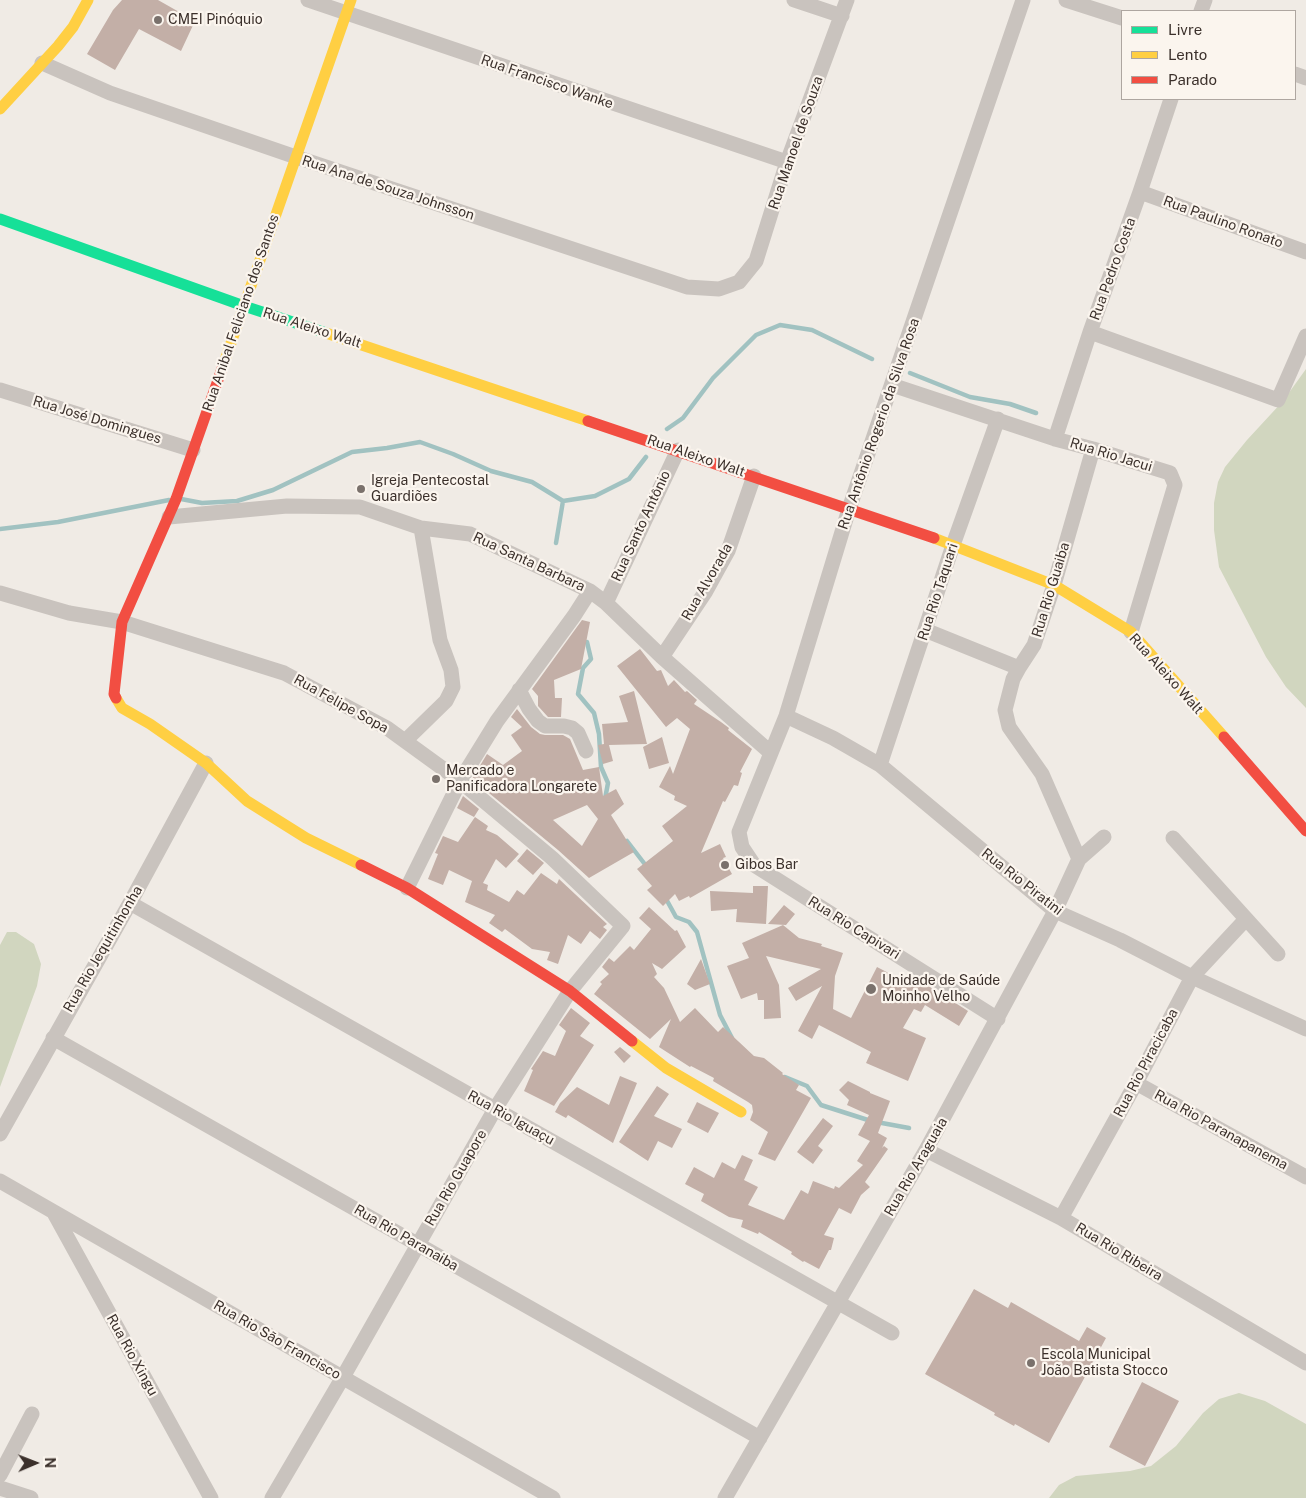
<!DOCTYPE html>
<html>
<head>
<meta charset="utf-8">
<style>
	body { margin:0 }
	#map { position:relative; width:1306px; height:1498px; overflow:hidden; background:#f0ebe5; font-family:"Public Sans",sans-serif }
	canvas { display:block }
	.legend { position:absolute; left:1121px; top:10px; width:175px; height:90px; box-sizing:border-box; background:#fbf5ee; border:1px solid #aea6a0; margin:0; padding:6px 9px; list-style:none; font-size:15px; color:#3b302b }
	.legend li { display:flex; align-items:center; gap:10px; height:25px }
	.legend b { width:25px; border:1px solid #aea6a0 }
	.north { position:absolute; left:10px; top:1438px; width:50px; height:50px; -webkit-text-stroke:4px #fbf5ee; paint-order:stroke; rotate:89deg; font-size:14px; font-weight:700; line-height:20px; text-align:center; color:#3b302b }
	.north::after { content:''; display:block; margin:auto; width:18px; height:22px; background:#3b302b; clip-path:polygon(50% 0,100% 100%,50% 72%,0 100%) }
</style>
</head>
<body>
<div id="map">
<canvas width="1306" height="1498"></canvas>
<ul class="legend">
<li><b style="height:6px;background:#16e098"></b>Livre</li>
<li><b style="height:6px;background:#ffcf43"></b>Lento</li>
<li><b style="height:6px;background:#f24e42"></b>Parado</li>
</ul>
<div class="north">N</div>
</div>
<script>
const g = document.querySelector('canvas').getContext('2d');
g.lineJoin = 'round';
function fillPath(path, color) { g.fillStyle = color; g.fill(path, 'evenodd'); }
const toPath = rows => new Path2D(rows.map(r => 'M' + r).join(''));
function stroke(path, color, width, dash) { g.strokeStyle = color; g.lineWidth = width; g.lineCap = dash ? 'butt' : 'round'; g.setLineDash(dash || []); g.stroke(path); }
function label(font, color, halo, rows, align = 'center') {
  g.font = font + ' "Public Sans",sans-serif'; g.lineWidth = 4.5; g.setLineDash([]); g.textBaseline = 'middle'; g.strokeStyle = halo; g.fillStyle = color; for (const [text, x, y, turn = 0] of rows) {
    g.save(); g.translate(x, y); g.rotate((+turn || 0) * Math.PI / 180); g.textAlign = isNaN(turn) ? turn : align; if (halo) g.strokeText(text, 0, 0); g.fillText(text, 0, 0); g.restore();
  }
}
const green = toPath([
	[1306,369,1306,708,1286,687,1266,657,1219,567,1214,530,1214,503,1218,482,1225,467,1247,440,1283,401],
	[7,932,16,932,34,944,41,964,37,986,0,1087,0,945],
	[1239,1393,1265,1401,1306,1424,1306,1498,1049,1498,1059,1485,1076,1476,1130,1471,1151,1466,1176,1446,1203,1413,1219,1399]
]);
const stream = toPath([
	[910,373,970,397,1010,404,1036,413],
	[667,429,683,418,713,378,756,335,780,325,812,330,872,359],
	[181,499,202,503,237,501,273,490,352,452,387,448,420,442,453,454,491,471,532,482,563,501,595,496,629,479,646,457],
	[0,529,58,522,169,500],
	[556,543,563,501],
	[587,642,591,659,583,668,578,694,594,713,599,734,601,767,608,783,605,799],
	[627,841,647,867],
	[665,897,676,917,689,922,697,932,720,1015,732,1038],
	[785,1077,807,1086,821,1105,871,1121,909,1128]
]);
const building = toPath([
	[122,0,158,0,195,21,181,51,139,29,115,70,87,54,113,10],
	[582,620,590,622,581,669,554,680,555,698,562,698,561,717,548,717,538,706,538,696,532,689],
	[640,649,657,671,661,670,668,686,674,680,685,692,687,691,697,700,694,704,721,722,729,728,728,730,752,749,740,772,742,773,738,786,734,785,725,802,723,801,701,853,720,844,726,857,723,858,732,874,690,898,689,896,679,901,675,894,663,906,647,890,652,886,637,869,673,841,662,826,687,806,674,800,675,796,659,787,670,766,673,774,690,729,677,718,666,727,617,666],
	[634,691,647,744,609,745,613,761,603,764,598,745,604,744,602,724,628,722,619,696],
	[517,709,531,727,540,734,545,735,563,735,570,739,583,770,599,767,603,796,616,789,624,804,611,815,634,852,589,878,558,850,472,779,487,754,503,765,522,751,511,735,522,727,511,717],
	[587,805,598,819,582,846,553,820],
	[662,737,669,763,649,769,643,747],
	[463,796,479,809,474,817,457,808],
	[475,817,488,826,486,830,497,835,519,854,506,868,496,859,483,883,488,885,487,890,509,902,517,890,524,895,541,873,557,884,559,879,607,924,603,927,607,930,600,939,590,931,581,944,568,935,558,964,547,960,550,952,532,949,505,929,502,932,489,923,495,915,465,902,472,881,449,870,443,885,428,879,438,854,435,853,443,836,458,842],
	[527,849,544,863,533,875,517,861],
	[753,886,768,886,766,924,736,922,737,909,711,911,710,891,753,893],
	[784,905,795,914,786,925,768,924],
	[649,907,675,931,677,930,686,947,662,969,652,963,657,974,654,977,664,988,680,1022,695,1008,718,1032,723,1027,754,1056,764,1058,783,1073,782,1074,799,1085,796,1090,811,1098,775,1161,758,1154,768,1132,750,1120,753,1112,752,1105,748,1102,713,1081,714,1078,691,1066,690,1067,659,1047,671,1019,650,1039,594,994,602,984,600,982,609,974,602,967,609,958,614,962,630,946,634,950,651,929,639,918],
	[783,925,799,938,822,944,821,946,843,953,835,976,833,1009,851,1018,877,967,904,981,908,973,968,1011,959,1026,925,1005,921,1012,914,1009,903,1028,926,1038,908,1081,866,1063,871,1052,819,1025,812,1039,798,1031,822,986,796,1001,788,988,821,969,766,956,779,985,781,1018,764,1019,764,1000,758,1000,757,993,741,999,727,966,749,958,742,943],
	[701,959,710,984,695,990,687,984],
	[571,1008,590,1023,580,1036,594,1045,554,1106,524,1091,533,1070,531,1069,543,1051,555,1056,566,1031,559,1025],
	[620,1047,631,1056,624,1063,614,1052],
	[620,1076,637,1083,613,1143,568,1115,566,1118,555,1112,560,1103,577,1087,609,1105],
	[848,1081,870,1092,870,1093,890,1101,878,1133,887,1138,882,1148,884,1146,888,1149,865,1182,870,1187,861,1195,851,1214,839,1208,824,1235,834,1238,831,1250,829,1250,819,1269,804,1261,803,1262,791,1254,792,1252,759,1232,758,1234,741,1227,743,1220,729,1217,701,1201,704,1194,685,1184,694,1167,714,1178,722,1162,735,1169,742,1155,753,1160,744,1180,758,1187,748,1205,784,1220,801,1190,808,1194,813,1181,834,1189,835,1186,839,1188,863,1165,857,1161,870,1141,858,1135,869,1115,847,1105,849,1100,839,1090],
	[657,1086,669,1094,654,1116,682,1129,672,1148,658,1141,648,1161,619,1142],
	[697,1102,719,1113,708,1133,687,1122],
	[823,1118,833,1126,818,1146,823,1150,813,1164,797,1152],
	[974,1289,1008,1308,1011,1302,1079,1341,1087,1327,1106,1338,1049,1443,1015,1424,1014,1426,994,1415,995,1413,925,1374],
	[1142,1382,1179,1401,1145,1466,1109,1447]
]);
const street = toPath([
	[308,0,787,162],
	[794,0,842,16],
	[1066,0,1122,18],
	[1201,11,1205,0],
	[42,63,110,93,296,157,687,287,719,289,739,282,756,261,787,162,847,0],
	[1295,74,1306,78],
	[1140,192,1306,252],
	[1090,332,1278,400,1306,336],
	[892,385,1055,439,1093,449,1170,473,1175,485,1131,632],
	[0,390,193,450],
	[1055,439,1090,332,1140,192,1171,99],
	[169,517,287,506,360,507,421,528,470,534,590,591,606,603,662,657,771,753],
	[0,593,69,613,122,622,284,673,387,728,460,781,552,858,623,926,570,991,495,1109,343,1377,272,1498],
	[606,603,678,450],
	[925,630,1019,668],
	[662,657,706,591,728,551,754,476],
	[519,690,529,709,538,721,545,726,564,726,572,728,578,733,586,751],
	[786,716,833,738,880,765,1055,911,1120,940,1192,977,1306,1029],
	[405,741,446,701,453,687,451,670,440,640,421,528],
	[880,765,953,545,998,419],
	[1173,838,1278,954],
	[1079,859,1042,774,1009,727,1005,710,1013,679,1019,668,1034,645,1054,585,1093,449],
	[407,888,460,781,497,721,574,616,590,591],
	[130,903,892,1333],
	[998,1019,754,865,742,847,739,832,786,716,849,509,1023,0],
	[53,1038,760,1438],
	[1136,1083,1306,1177],
	[0,1134,130,903,206,763],
	[926,1150,1061,1218,1306,1363],
	[0,1181,553,1498],
	[54,1213,211,1498],
	[1061,1218,1136,1083,1192,977,1246,919],
	[0,1475,32,1414],
	[0,1488,31,1498],
	[725,1498,926,1150,1055,911,1079,859,1104,837]
]);
const fast = toPath([
	[0,219,244,306,326,333]
]);
const slow = toPath([
	[0,109,58,46,73,27,88,0],
	[326,333,588,421],
	[224,363,351,0],
	[934,538,1054,585,1131,632,1224,737],
	[116,698,122,708,150,724,206,763,247,801,306,838,361,865],
	[632,1041,666,1068,741,1112]
]);
const jam = toPath([
	[588,421,934,538],
	[116,698,114,694,122,622,176,499,224,363],
	[1224,737,1306,831],
	[361,865,407,888,570,991,632,1041]
]);
const markers = [
	[158,20,5,"#7a716c"],
	[361,489,5,"#7a716c"],
	[436,779,5,"#7a716c"],
	[725,865,5,"#7a716c"],
	[871,989,6,"#7a716c"],
	[1031,1363,5,"#7a716c"]
];
const poiNames = [
	["CMEI Pinóquio",168,20],
	["Igreja Pentecostal",371,481],
	["Guardiões",371,497],
	["Mercado e",446,771],
	["Panificadora Longarete",446,787],
	["Gibos Bar",735,865],
	["Unidade de Saúde",882,981],
	["Moinho Velho",882,997],
	["Escola Municipal",1041,1355],
	["João Batista Stocco",1041,1371]
];
const streetNames = [
	["Rua Francisco Wanke",547,82,19],
	["Rua Manoel de Souza",796,143,-71],
	["Rua Ana de Souza Johnsson",388,188,18],
	["Rua Paulino Ronato",1223,222,20],
	["Rua Pedro Costa",1113,269,-70],
	["Rua Anibal Feliciano dos Santos",241,313,-71],
	["Rua Aleixo Walt",312,328,18],
	["Rua José Domingues",97,420,17],
	["Rua Antônio Rogerio da Silva Rosa",879,424,-71],
	["Rua Rio Jacui",1111,455,17],
	["Rua Aleixo Walt",696,456,19],
	["Rua Santo Antônio",641,526,-65],
	["Rua Santa Barbara",529,562,25],
	["Rua Alvorada",707,582,-60],
	["Rua Rio Guaiba",1051,590,-73],
	["Rua Rio Taquari",938,592,-72],
	["Rua Aleixo Walt",1166,674,48],
	["Rua Felipe Sopa",341,704,29],
	["Rua Rio Piratini",1022,882,38],
	["Rua Rio Capivari",854,928,32],
	["Rua Rio Jequitinhonha",103,949,-60],
	["Rua Rio Piracicaba",1146,1063,-62],
	["Rua Rio Iguaçu",511,1118,29],
	["Rua Rio Paranapanema",1221,1130,29],
	["Rua Rio Araguaia",916,1167,-60],
	["Rua Rio Guapore",456,1178,-60],
	["Rua Rio Paranaiba",406,1238,30],
	["Rua Rio Ribeira",1119,1252,31],
	["Rua Rio São Francisco",277,1340,30],
	["Rua Rio Xingu",132,1355,61]
];
fillPath(green, '#d1d6bf');
stroke(stream, '#a1c2c1', 4.5);
fillPath(building, '#c3afa7');
stroke(street, '#c9c3be', 15);
stroke(fast, '#16e098', 11);
stroke(slow, '#ffcf43', 11);
stroke(jam, '#f24e42', 11);
for (const [x, y, r, color] of markers) { const dot = new Path2D(); dot.arc(x, y, r, 0, 2 * Math.PI); g.fillStyle = color; g.fill(dot); stroke(dot, '#fbf5ee', 2); }
label('14px', '#3b302b', '#fbf5ee', poiNames, 'left');
label('14px', '#3b302b', '#fbf5ee', streetNames);
</script>
</body>
</html>
